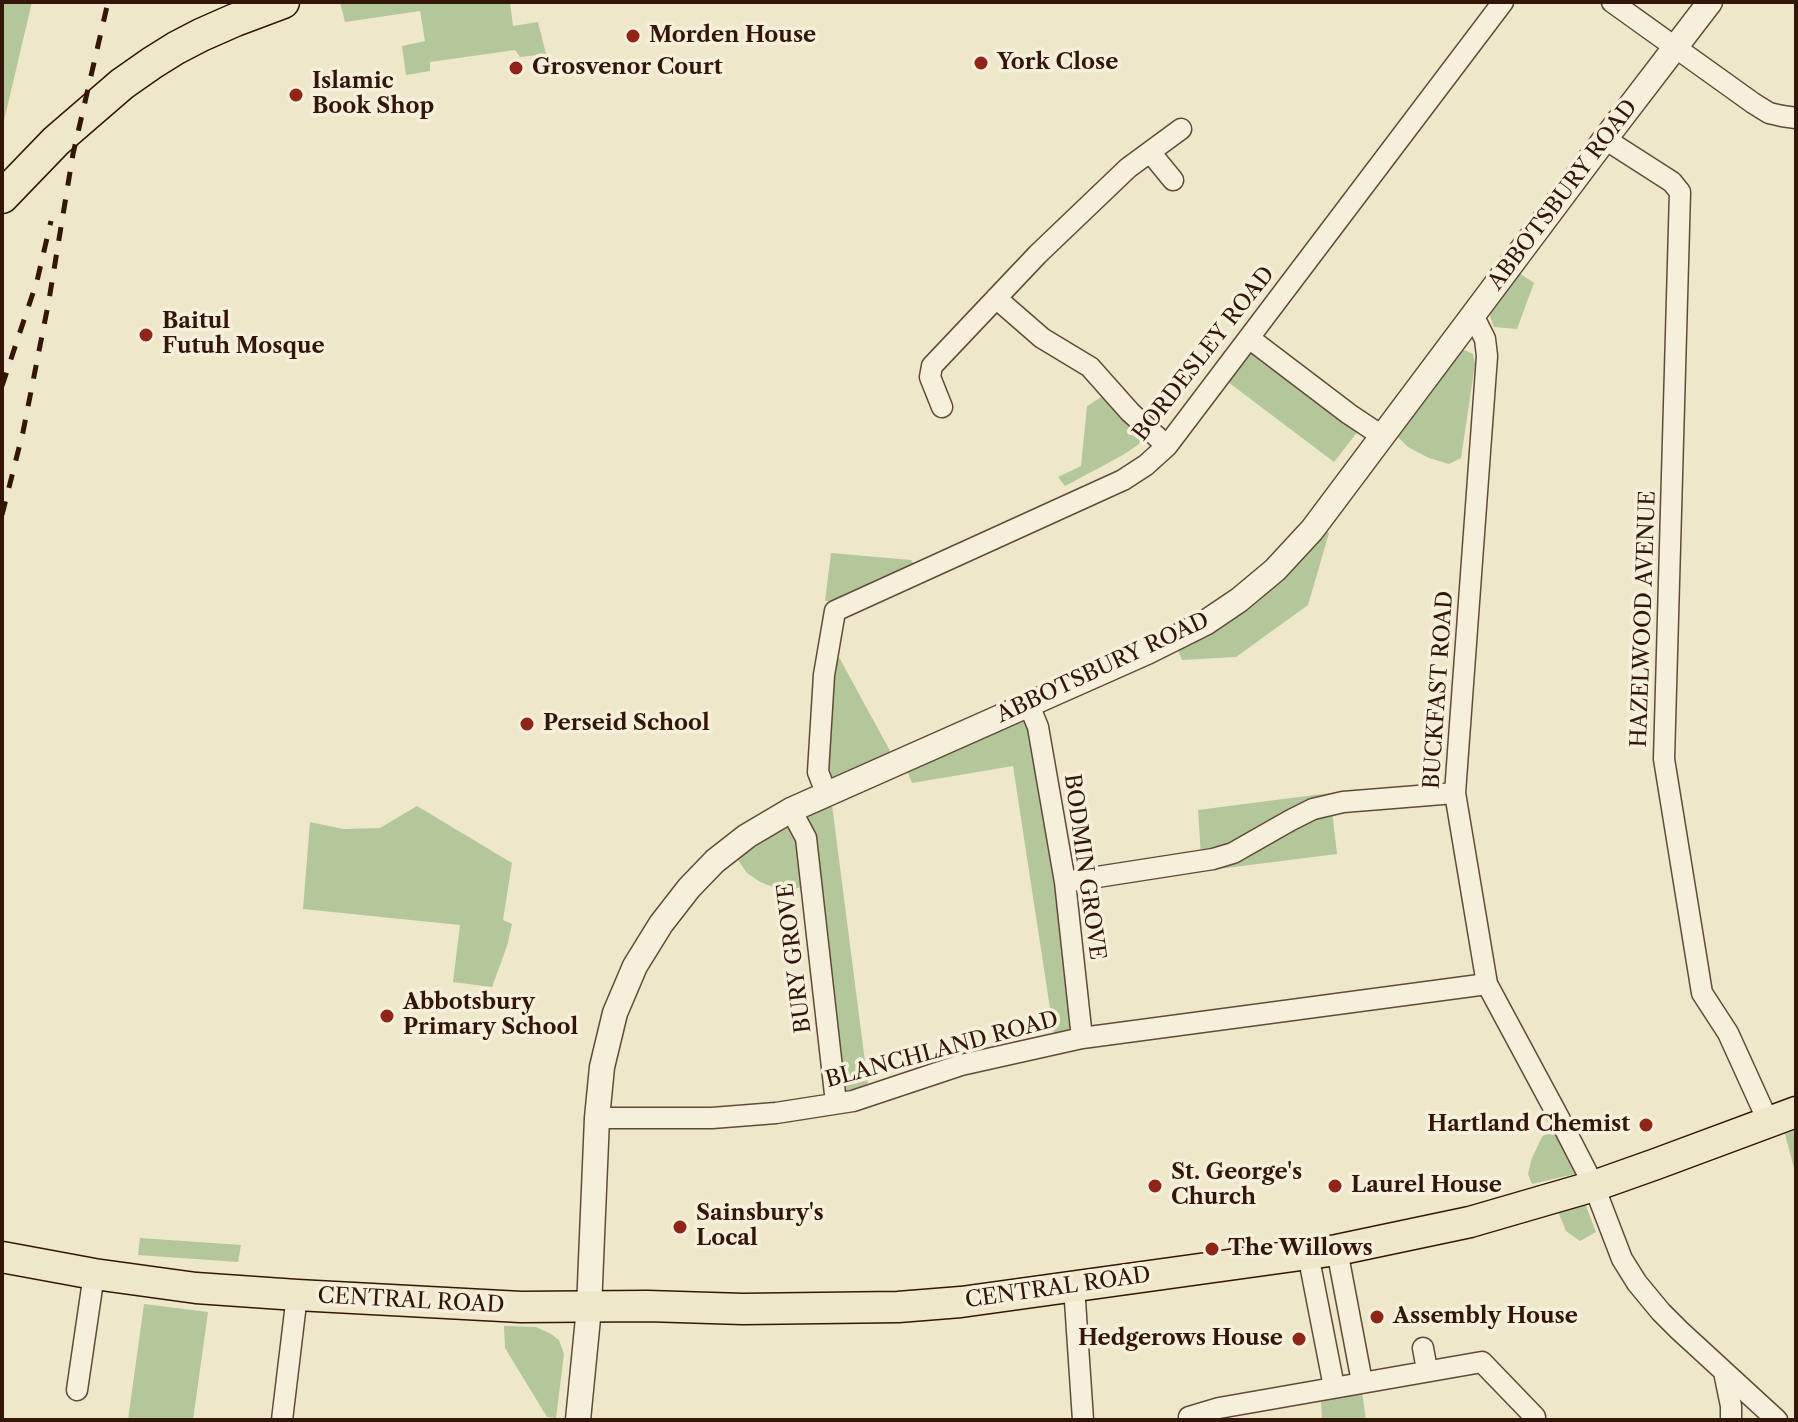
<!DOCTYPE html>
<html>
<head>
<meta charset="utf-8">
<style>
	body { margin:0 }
	#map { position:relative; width:1798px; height:1422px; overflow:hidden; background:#efe7c9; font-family:"Libre Caslon Text",serif }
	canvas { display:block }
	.frame { position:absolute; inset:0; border:4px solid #331608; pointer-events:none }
</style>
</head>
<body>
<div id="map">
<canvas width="1798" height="1422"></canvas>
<div class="frame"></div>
</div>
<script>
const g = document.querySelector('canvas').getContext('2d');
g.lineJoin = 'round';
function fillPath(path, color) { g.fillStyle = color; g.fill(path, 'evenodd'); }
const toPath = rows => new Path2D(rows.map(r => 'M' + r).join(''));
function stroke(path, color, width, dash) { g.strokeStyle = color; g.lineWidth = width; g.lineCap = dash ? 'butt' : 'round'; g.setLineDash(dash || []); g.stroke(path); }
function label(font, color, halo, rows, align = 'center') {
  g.font = font + ' "Libre Caslon Text",serif'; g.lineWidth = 7; g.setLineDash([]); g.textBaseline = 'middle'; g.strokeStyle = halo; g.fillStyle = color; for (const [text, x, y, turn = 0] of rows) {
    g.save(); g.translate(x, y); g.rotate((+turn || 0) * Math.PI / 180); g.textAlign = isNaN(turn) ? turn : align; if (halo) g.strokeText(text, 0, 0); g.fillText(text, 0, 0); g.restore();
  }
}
const green = toPath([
	[2,2,32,2,2,129],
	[340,2,510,2,513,26,538,22,546,54,520,57,515,50,430,62,430,71,406,75,402,46,425,41,420,11,345,22],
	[1518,272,1534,283,1517,329,1494,327,1488,311],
	[1253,349,1359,430,1334,462,1228,382],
	[1462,349,1473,354,1475,364,1461,458,1449,464,1429,458,1408,447,1397,436],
	[1106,394,1143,435,1139,444,1123,455,1065,486,1058,477,1081,466,1087,406],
	[1324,529,1329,533,1308,605,1236,657,1182,660,1178,650,1211,631],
	[831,553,911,560,914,564,834,601,825,601],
	[832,653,840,659,895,760,829,789,822,772],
	[1029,710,1078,1036,1055,1041,1013,766,912,783,904,764],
	[1330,793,1337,854,1202,871,1198,810],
	[831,797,869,1093,839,1100,814,886,781,890,760,882,747,873,732,851],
	[417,806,512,863,503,920,512,924,507,946,492,987,453,982,460,925,303,909,310,822,343,829,380,828],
	[1554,1126,1579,1173,1532,1184,1528,1174,1532,1158,1542,1137],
	[1796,1130,1796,1176,1785,1134],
	[1584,1201,1596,1232,1580,1241,1566,1231,1557,1209],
	[140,1238,241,1245,238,1262,138,1255],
	[144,1304,208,1312,193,1420,128,1420],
	[504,1326,536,1327,551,1334,559,1340,564,1354,556,1418,547,1417,505,1348],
	[1362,1392,1366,1420,1322,1420,1321,1399]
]);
const minor = toPath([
	[1612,2,1753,103,1769,113,1782,116,1796,118],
	[1605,139,1672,182,1680,192,1664,759,1702,993,1728,1033,1768,1121],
	[1150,152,1173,180],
	[996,298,1042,338,1090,367,1130,412,1167,446],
	[1473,315,1485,339,1487,356,1455,793,1487,984,1558,1116,1594,1186,1622,1259,1637,1283,1661,1312,1679,1330,1777,1420],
	[1249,338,1349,414,1382,436],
	[942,407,930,377,932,366,1038,254,1128,168,1181,129],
	[1029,705,1038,727,1065,882,1082,1038],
	[827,795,818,772,824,675,835,611,1123,480,1146,465,1167,446,1503,2],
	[791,810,806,838,836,1103],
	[1065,882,1213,859,1233,853,1291,820,1313,809,1343,802,1455,793],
	[597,1118,712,1118,776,1113,853,1101,961,1065,1082,1038,1487,984],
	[1337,1250,1362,1382],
	[1308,1254,1334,1387],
	[1074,1286,1083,1420],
	[1423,1348,1427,1370],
	[1724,1372,1731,1406,1731,1420],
	[77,1390,94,1274],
	[282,1420,297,1295],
	[1190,1420,1189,1417,1219,1408,1482,1362,1535,1417,1532,1420]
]);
const tertiary = toPath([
	[578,1420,589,1308,597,1118,602,1067,615,1013,635,966,661,924,689,888,715,861,747,836,791,810,1147,652,1205,623,1239,600,1275,570,1312,530,1605,139,1710,2]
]);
const primary = toPath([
	[2,1257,94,1274,196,1288,297,1295,521,1307,647,1306,743,1309,898,1307,961,1302,1337,1250,1470,1222,1594,1186,1656,1164,1796,1112]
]);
const trunk = toPath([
	[2,197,56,141,122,84,152,63,176,48,201,35,235,20,283,2]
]);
const rail = toPath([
	[2,386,37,281,51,221],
	[2,515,23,432,49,300,73,154,108,2]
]);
const markers = [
	[633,36,8,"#8f2418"],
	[981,63,8,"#8f2418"],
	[516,68,8,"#8f2418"],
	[296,95,8,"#8f2418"],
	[146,335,8,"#8f2418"],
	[527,724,8,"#8f2418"],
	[387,1016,8,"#8f2418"],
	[1646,1125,8,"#8f2418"],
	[1155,1186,8,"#8f2418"],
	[1335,1186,8,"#8f2418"],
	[680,1227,8,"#8f2418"],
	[1212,1249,8,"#8f2418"],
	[1377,1317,8,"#8f2418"],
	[1299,1339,8,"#8f2418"]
];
const poiNames = [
	["Morden House",649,36],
	["York Close",997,63],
	["Grosvenor Court",532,68],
	["Islamic",312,82],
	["Book Shop",312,107],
	["Baitul",162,322],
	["Futuh Mosque",162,347],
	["Perseid School",543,724],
	["Abbotsbury",403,1003],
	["Primary School",403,1028],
	["Hartland Chemist",1630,1125,"right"],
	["St. George's",1171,1173],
	["Church",1171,1198],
	["Laurel House",1351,1186],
	["Sainsbury's",696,1214],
	["Local",696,1239],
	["The Willows",1228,1249],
	["Assembly House",1393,1317],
	["Hedgerows House",1283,1339,"right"]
];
const streetNames = [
	["ABBOTSBURY ROAD",1563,195,-53],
	["BORDESLEY ROAD",1204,354,-52],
	["HAZELWOOD AVENUE",1644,619,-88],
	["ABBOTSBURY ROAD",1103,668,-25],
	["BUCKFAST ROAD",1439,690,-86],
	["BODMIN GROVE",1084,867,82],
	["BURY GROVE",795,958,-97],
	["BLANCHLAND ROAD",942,1050,-15],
	["CENTRAL ROAD",1058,1288,-8],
	["CENTRAL ROAD",411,1301,3]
];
fillPath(green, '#b3c79b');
stroke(minor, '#624a38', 23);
stroke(tertiary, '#624a38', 27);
stroke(primary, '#331608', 33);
stroke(trunk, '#331608', 35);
stroke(minor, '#f5efdc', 20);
stroke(tertiary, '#f5efdc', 24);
stroke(primary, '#efe7c9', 30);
stroke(trunk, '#efe7c9', 32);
stroke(rail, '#331608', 5, [14, 14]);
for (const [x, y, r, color] of markers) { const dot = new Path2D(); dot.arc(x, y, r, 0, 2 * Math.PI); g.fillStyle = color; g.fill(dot); stroke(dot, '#f5efdc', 3); }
label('bold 22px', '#331608', '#f5efdc', poiNames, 'left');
label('22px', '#331608', '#f5efdc', streetNames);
</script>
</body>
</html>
